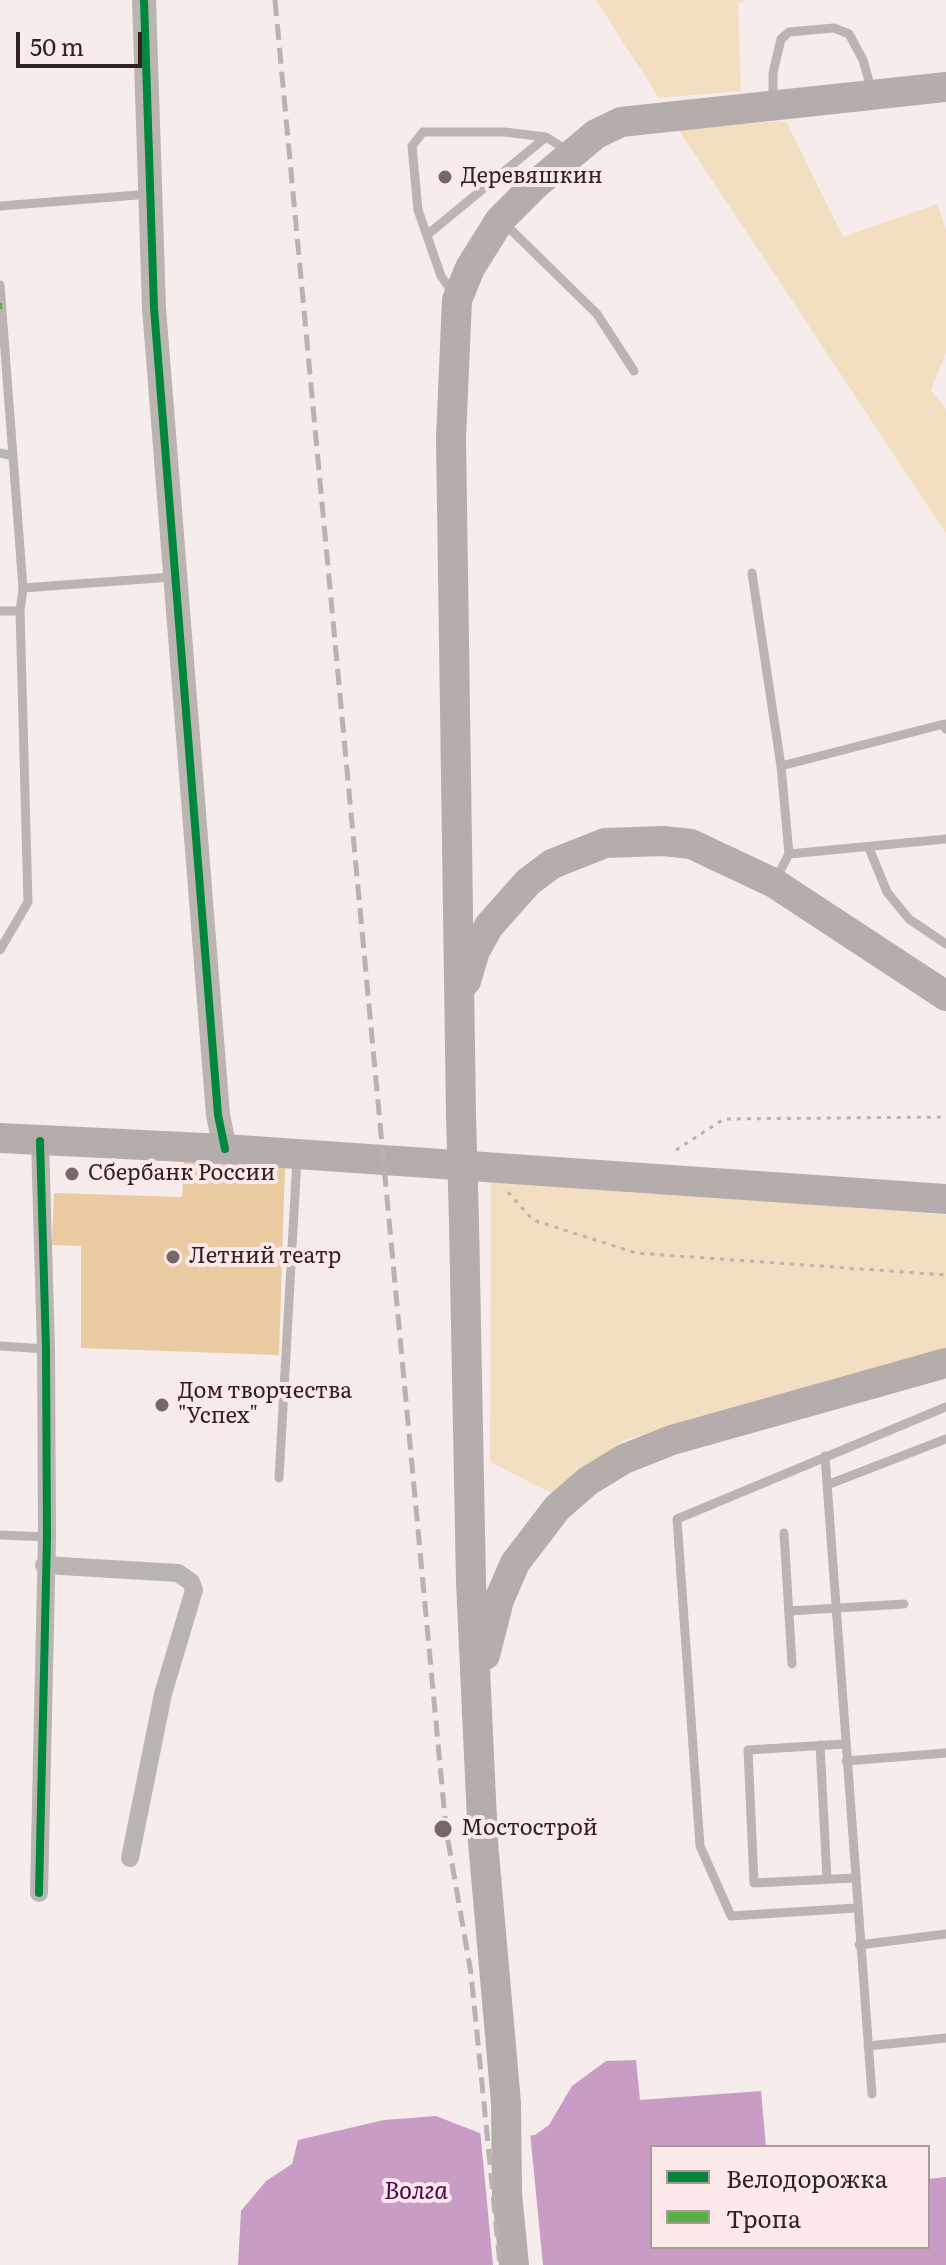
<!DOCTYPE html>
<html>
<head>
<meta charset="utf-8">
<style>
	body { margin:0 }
	#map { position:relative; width:946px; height:2265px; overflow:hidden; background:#f6ecec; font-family:Literata,serif }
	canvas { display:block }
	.legend { position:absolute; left:650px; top:2145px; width:280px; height:104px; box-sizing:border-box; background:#fae9e8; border:2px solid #a99998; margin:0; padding:10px 14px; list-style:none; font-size:24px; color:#302221 }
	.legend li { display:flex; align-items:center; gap:16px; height:40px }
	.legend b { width:40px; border:2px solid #a99998 }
	.scale { position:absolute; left:16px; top:32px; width:126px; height:36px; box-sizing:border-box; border:4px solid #302221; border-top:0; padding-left:10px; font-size:24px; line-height:28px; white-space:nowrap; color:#302221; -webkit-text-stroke:6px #fae9e8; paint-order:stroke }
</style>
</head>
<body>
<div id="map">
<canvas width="946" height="2265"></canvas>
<ul class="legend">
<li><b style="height:10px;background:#00873e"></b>Велодорожка</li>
<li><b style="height:10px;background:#56b145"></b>Тропа</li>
</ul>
<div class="scale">50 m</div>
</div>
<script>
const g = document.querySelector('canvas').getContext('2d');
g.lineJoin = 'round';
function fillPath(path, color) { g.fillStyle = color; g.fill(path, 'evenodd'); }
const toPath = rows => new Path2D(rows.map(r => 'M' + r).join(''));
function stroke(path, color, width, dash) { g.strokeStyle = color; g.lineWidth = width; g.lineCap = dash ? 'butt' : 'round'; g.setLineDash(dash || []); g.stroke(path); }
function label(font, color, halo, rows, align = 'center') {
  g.font = font + ' Literata,serif'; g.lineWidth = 8; g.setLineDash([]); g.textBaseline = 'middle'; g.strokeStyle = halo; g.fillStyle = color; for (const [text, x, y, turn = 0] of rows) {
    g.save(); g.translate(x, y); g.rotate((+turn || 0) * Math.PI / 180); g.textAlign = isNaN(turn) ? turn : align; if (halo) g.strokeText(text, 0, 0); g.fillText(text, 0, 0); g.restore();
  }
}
const green = toPath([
	[596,0,747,0,738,3,741,91,659,98],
	[786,121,843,237,937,204,946,229,946,352,931,390,946,409,946,533,678,129],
	[491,1179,946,1215,946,1348,624,1440,551,1493,490,1462]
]);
const forest = toPath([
	[184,1160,285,1167,279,1355,81,1348,81,1246,52,1245,54,1193,182,1197]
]);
const water = toPath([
	[636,2060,640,2100,761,2091,766,2147,652,2147,652,2247,928,2247,928,2179,946,2177,946,2265,238,2265,241,2211,266,2181,292,2164,298,2140,384,2120,436,2116,495,2139,535,2135,549,2125,572,2086,606,2061]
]);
const pier = toPath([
	[480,2129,495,2135,530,2132,543,2265,493,2265]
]);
const path = toPath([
	[676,1150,724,1119,946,1117],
	[508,1192,533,1220,636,1253,946,1275]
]);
const service = toPath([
	[773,100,773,73,781,39,789,32,834,28,849,34,863,60,872,92],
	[0,206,150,194],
	[503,222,597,314,634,371],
	[427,235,546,137],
	[0,285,23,588,172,577],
	[453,293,441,276,418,210,412,146,423,132,504,132,546,137,568,151],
	[0,453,13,456],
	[752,573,781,766,944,724,946,729],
	[0,611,20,611,23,588],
	[869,848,887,892,909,919,946,944],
	[789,854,946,839],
	[776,879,789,854,781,766],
	[0,950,28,902,20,611],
	[0,1346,46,1349],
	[825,1456,872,2094],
	[279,1478,297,1159],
	[827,1485,946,1439],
	[784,1533,792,1664],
	[0,1535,47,1537],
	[789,1611,904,1604],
	[844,1744,748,1750,754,1883,854,1878],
	[820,1745,827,1879],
	[846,1761,946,1753],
	[856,1908,731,1916,700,1846,677,1519,946,1407],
	[859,1945,946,1934],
	[868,2046,946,2038]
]);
const minor = toPath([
	[44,1565,178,1573,191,1582,194,1590,163,1694,130,1858],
	[39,1893,47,1537,46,1349,40,1141]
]);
const tertiary = toPath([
	[144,0,154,308,218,1115,225,1149]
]);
const primary = toPath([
	[466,981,475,951,489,926,528,882,552,864,605,843,663,841,691,844,774,883,946,996],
	[461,1115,451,438,457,300,470,268,500,220,536,184,596,134,621,122,946,87],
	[0,1138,225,1149,946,1199],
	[464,1223,471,1582,483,1842,506,2103,507,2194,514,2265],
	[485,1655,499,1600,515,1563,557,1508,588,1481,624,1459,672,1440,946,1363]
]);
const rail = toPath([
	[275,0,446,1829,471,1973,500,2265]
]);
const primaryBridge = toPath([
	[461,1115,464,1223]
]);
const quiet = toPath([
	[0,306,2,306]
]);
const cycleway = toPath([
	[144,0,154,308,218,1115,225,1149],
	[39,1893,47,1537,46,1349,40,1141]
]);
const markers = [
	[445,177,8,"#756968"],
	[72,1174,8,"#756968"],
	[173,1257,8,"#756968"],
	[162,1405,8,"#756968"],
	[443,1829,10,"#756968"]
];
const poiNames = [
	["Деревяшкин",461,177],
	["Сбербанк России",88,1174],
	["Летний театр",189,1257],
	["Дом творчества",178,1392],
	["\"Успех\"",178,1417],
	["Мостострой",461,1829]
];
const waterNames = [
	["Волга",416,2192]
];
fillPath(green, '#f4dec2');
fillPath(forest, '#e9caa1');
fillPath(water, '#c99cc6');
fillPath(pier, '#f6ecec');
stroke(path, '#b9b2b0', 3, [4, 6]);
stroke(service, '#bbb5b2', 9);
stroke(minor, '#bbb5b2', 18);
stroke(tertiary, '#bbb5b2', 24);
stroke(primary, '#b5adab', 30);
stroke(rail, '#bab1b0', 5, [16, 8]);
stroke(primaryBridge, '#b5adab', 30);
stroke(quiet, '#56b145', 6, [12, 6]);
stroke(cycleway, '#00873e', 8);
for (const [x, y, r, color] of markers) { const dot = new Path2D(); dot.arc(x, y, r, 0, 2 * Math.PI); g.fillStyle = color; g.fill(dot); stroke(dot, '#fae9e8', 3); }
label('22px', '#302221', '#fae9e8', poiNames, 'left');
label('italic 24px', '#4e0050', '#fae9e8', waterNames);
</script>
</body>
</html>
